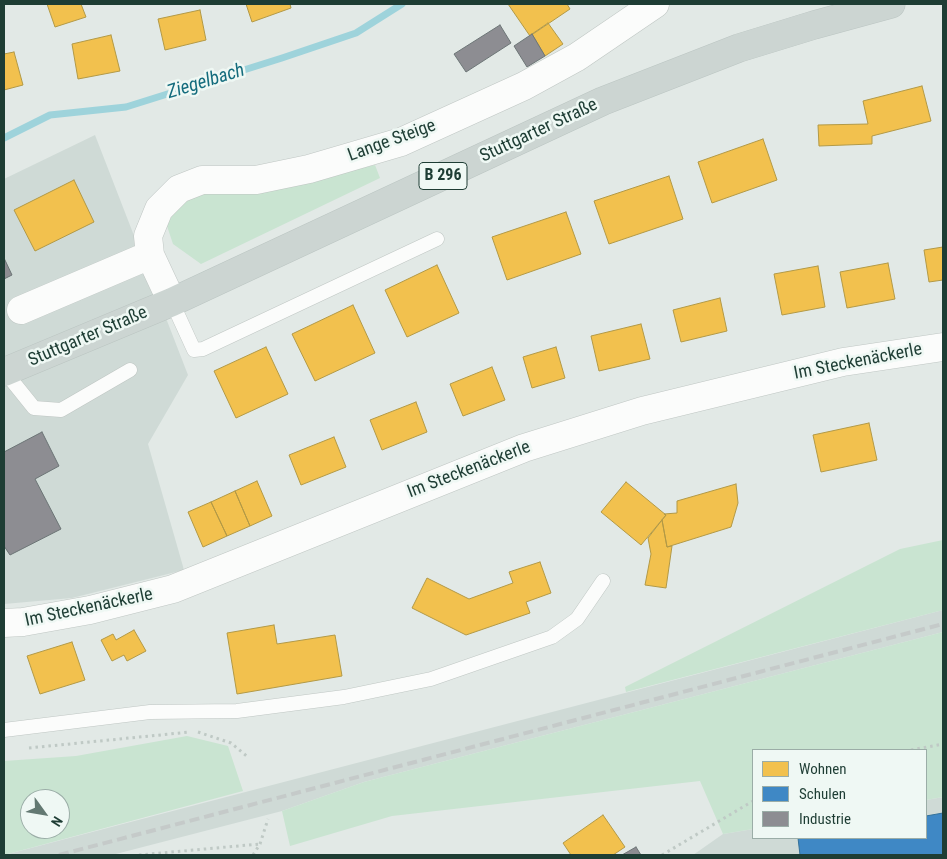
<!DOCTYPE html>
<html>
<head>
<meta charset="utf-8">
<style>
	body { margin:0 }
	#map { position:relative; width:947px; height:859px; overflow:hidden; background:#e2e9e6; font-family:"Roboto Condensed",sans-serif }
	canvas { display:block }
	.frame { position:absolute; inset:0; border:5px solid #1e3d34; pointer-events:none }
	.legend { position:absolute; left:752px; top:749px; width:175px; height:90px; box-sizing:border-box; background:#eff8f4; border:1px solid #9bada7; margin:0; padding:6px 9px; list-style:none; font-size:15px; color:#1e3d34 }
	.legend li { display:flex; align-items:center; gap:10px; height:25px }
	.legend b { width:25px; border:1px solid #9bada7 }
	.north { position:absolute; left:20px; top:789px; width:50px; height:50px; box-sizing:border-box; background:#eff8f4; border:1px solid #9bada7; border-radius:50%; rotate:122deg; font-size:14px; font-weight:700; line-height:20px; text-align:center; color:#1e3d34 }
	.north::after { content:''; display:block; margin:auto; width:18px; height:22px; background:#637972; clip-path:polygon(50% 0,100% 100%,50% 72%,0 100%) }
</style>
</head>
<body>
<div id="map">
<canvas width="947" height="859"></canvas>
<div class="frame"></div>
<ul class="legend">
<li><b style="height:14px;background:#f2c14e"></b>Wohnen</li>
<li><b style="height:14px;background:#3f88c5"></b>Schulen</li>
<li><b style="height:14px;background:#8d8d92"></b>Industrie</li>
</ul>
<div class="north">N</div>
</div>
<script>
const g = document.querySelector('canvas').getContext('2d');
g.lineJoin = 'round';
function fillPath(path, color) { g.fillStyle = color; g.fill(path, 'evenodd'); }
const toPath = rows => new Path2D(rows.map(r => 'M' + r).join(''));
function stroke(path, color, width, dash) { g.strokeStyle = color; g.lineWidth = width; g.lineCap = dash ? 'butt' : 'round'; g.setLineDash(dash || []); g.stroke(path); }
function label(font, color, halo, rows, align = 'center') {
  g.font = font + ' "Roboto Condensed",sans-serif'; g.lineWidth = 5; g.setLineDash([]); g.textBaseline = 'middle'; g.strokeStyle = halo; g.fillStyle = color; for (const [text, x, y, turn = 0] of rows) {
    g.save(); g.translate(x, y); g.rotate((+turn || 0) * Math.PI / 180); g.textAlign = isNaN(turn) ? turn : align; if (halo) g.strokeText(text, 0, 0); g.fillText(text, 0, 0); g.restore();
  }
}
const built = toPath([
	[95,135,188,375,148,444,184,570,72,598,4,604,4,179],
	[943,610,943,632,364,782,282,811,112,855,4,855],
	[943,797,943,855,693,855,723,834,753,829,753,838,926,838,926,800]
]);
const green = toPath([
	[375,165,380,178,201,264,173,244,167,226,178,202,198,193,286,185],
	[943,540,943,610,626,692,625,687,900,549],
	[943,632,943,797,926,800,926,750,753,750,753,829,723,834,700,781,392,816,290,846,282,811,364,782],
	[187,736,228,746,243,791,4,855,4,761,76,756],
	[30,799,60,799,60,829,30,829]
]);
const homes = toPath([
	[47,4,81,4,86,17,55,27,47,4],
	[246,4,290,4,291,8,252,22,246,4],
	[508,4,567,4,570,9,530,36,508,4],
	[200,10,206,40,165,50,158,19,200,10],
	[548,23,563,44,545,56,532,34,548,23],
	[111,35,120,71,78,79,72,44,111,35],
	[14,52,23,85,4,90,4,54,14,52],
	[922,86,931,121,872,136,872,144,819,146,818,125,868,124,863,101,922,86],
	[763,139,777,180,712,203,698,162,763,139],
	[669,176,683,219,609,244,594,201,669,176],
	[74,180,94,222,35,251,14,210,74,180],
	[566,212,581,254,507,280,492,237,566,212],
	[943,247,943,280,929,282,924,250,943,247],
	[888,263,895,299,847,308,840,272,888,263],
	[437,265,459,313,407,337,385,290,437,265],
	[818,266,825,307,782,315,774,274,818,266],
	[720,298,727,331,681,342,673,310,720,298],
	[353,305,375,353,315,381,292,334,353,305],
	[641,324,650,359,599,371,591,336,641,324],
	[266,347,288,394,236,418,214,371,266,347],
	[556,347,565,378,532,388,523,357,556,347],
	[492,367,505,400,463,416,450,384,492,367],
	[416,402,427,432,382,450,370,420,416,402],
	[869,423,877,460,821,472,813,435,869,423],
	[334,437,346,467,301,485,289,455,334,437],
	[257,481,272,516,250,526,235,491,257,481],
	[626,482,666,515,641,545,601,512,626,482],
	[736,484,738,503,731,527,667,547,662,520,666,515,664,514,677,513,677,501,736,484],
	[235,491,250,526,227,536,211,502,235,491],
	[211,502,227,536,203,547,188,512,211,502],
	[662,520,667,547,672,546,666,588,645,585,651,554,648,538,662,520],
	[540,562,551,593,526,602,530,613,466,635,412,608,427,578,469,599,513,583,509,572,540,562],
	[274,625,277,644,335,635,342,676,237,694,227,633,274,625],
	[134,630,146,651,127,661,124,655,112,661,101,640,113,634,116,640,134,630],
	[72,642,85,680,40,694,27,656,72,642],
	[603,815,625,847,613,855,571,855,563,843,603,815]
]);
const schools = toPath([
	[943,813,943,855,800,855,798,838,926,838,926,816,943,813]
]);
const industry = toPath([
	[500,25,511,43,466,72,454,54,500,25],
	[532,34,545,56,527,67,514,46,532,34],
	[4,258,12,275,4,279,4,258],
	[42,432,59,466,35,479,61,529,10,555,4,546,4,452,42,432],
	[636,847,641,855,622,855,636,847]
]);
const stream = toPath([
	[4,138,50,115,126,107,282,58,356,33,402,4]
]);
const path = toPath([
	[198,732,231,743,249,758],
	[29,748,190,732],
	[911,750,943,744],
	[139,855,260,844],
	[253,855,260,844,268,819],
	[662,855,753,801]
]);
const lane = toPath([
	[172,302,194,350,203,349,437,239],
	[5,372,34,408,61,410,130,370],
	[4,730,150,712,237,711,344,697,431,679,552,637,577,619,603,581]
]);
const street = toPath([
	[172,302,150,255,148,236,159,209,179,189,202,180,256,180,309,169,401,142,524,86,577,57,655,4],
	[21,310,150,255],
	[4,623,23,622,90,610,173,589,524,448,642,411,843,362,943,347]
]);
const primary = toPath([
	[4,372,172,302,603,101,739,48,814,25,891,4]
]);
const rail = toPath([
	[59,855,943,624]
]);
const shields = [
	[443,176,48]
];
const shieldNames = [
	["B 296",443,176]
];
const streetNames = [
	["Stuttgarter Straße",539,131,-25],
	["Lange Steige",392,141,-20],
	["Stuttgarter Straße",88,337,-23],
	["Im Steckenäckerle",858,362,-11],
	["Im Steckenäckerle",469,470,-21],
	["Im Steckenäckerle",89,608,-12]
];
const waterNames = [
	["Ziegelbach",206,82,-17]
];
fillPath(built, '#cfdad6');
fillPath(green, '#c9e4d1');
fillPath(homes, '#f2c14e');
stroke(homes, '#b29946', 1);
fillPath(schools, '#3f88c5');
stroke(schools, '#35729a', 1);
fillPath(industry, '#8d8d92');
stroke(industry, '#6c7576', 1);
stroke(stream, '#9ed3db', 7);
stroke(lane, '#bfc6c3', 15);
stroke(street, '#bfc6c3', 29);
stroke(primary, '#bbc5c2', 29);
stroke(path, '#bfc9c5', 3, [2.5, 4]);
stroke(lane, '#fbfcfb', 14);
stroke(street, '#fbfcfb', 28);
stroke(primary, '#ccd5d2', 28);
stroke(rail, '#c5cac9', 4, [10, 5]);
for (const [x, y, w] of shields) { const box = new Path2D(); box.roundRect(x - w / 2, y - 13.5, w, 27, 4); g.fillStyle = '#eff8f4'; g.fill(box); stroke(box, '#1e3d34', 1); }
label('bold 16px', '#1e3d34', null, shieldNames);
label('18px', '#1e3d34', '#eff8f4', streetNames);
label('italic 19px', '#146c7d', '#eff8f4', waterNames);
</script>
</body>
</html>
